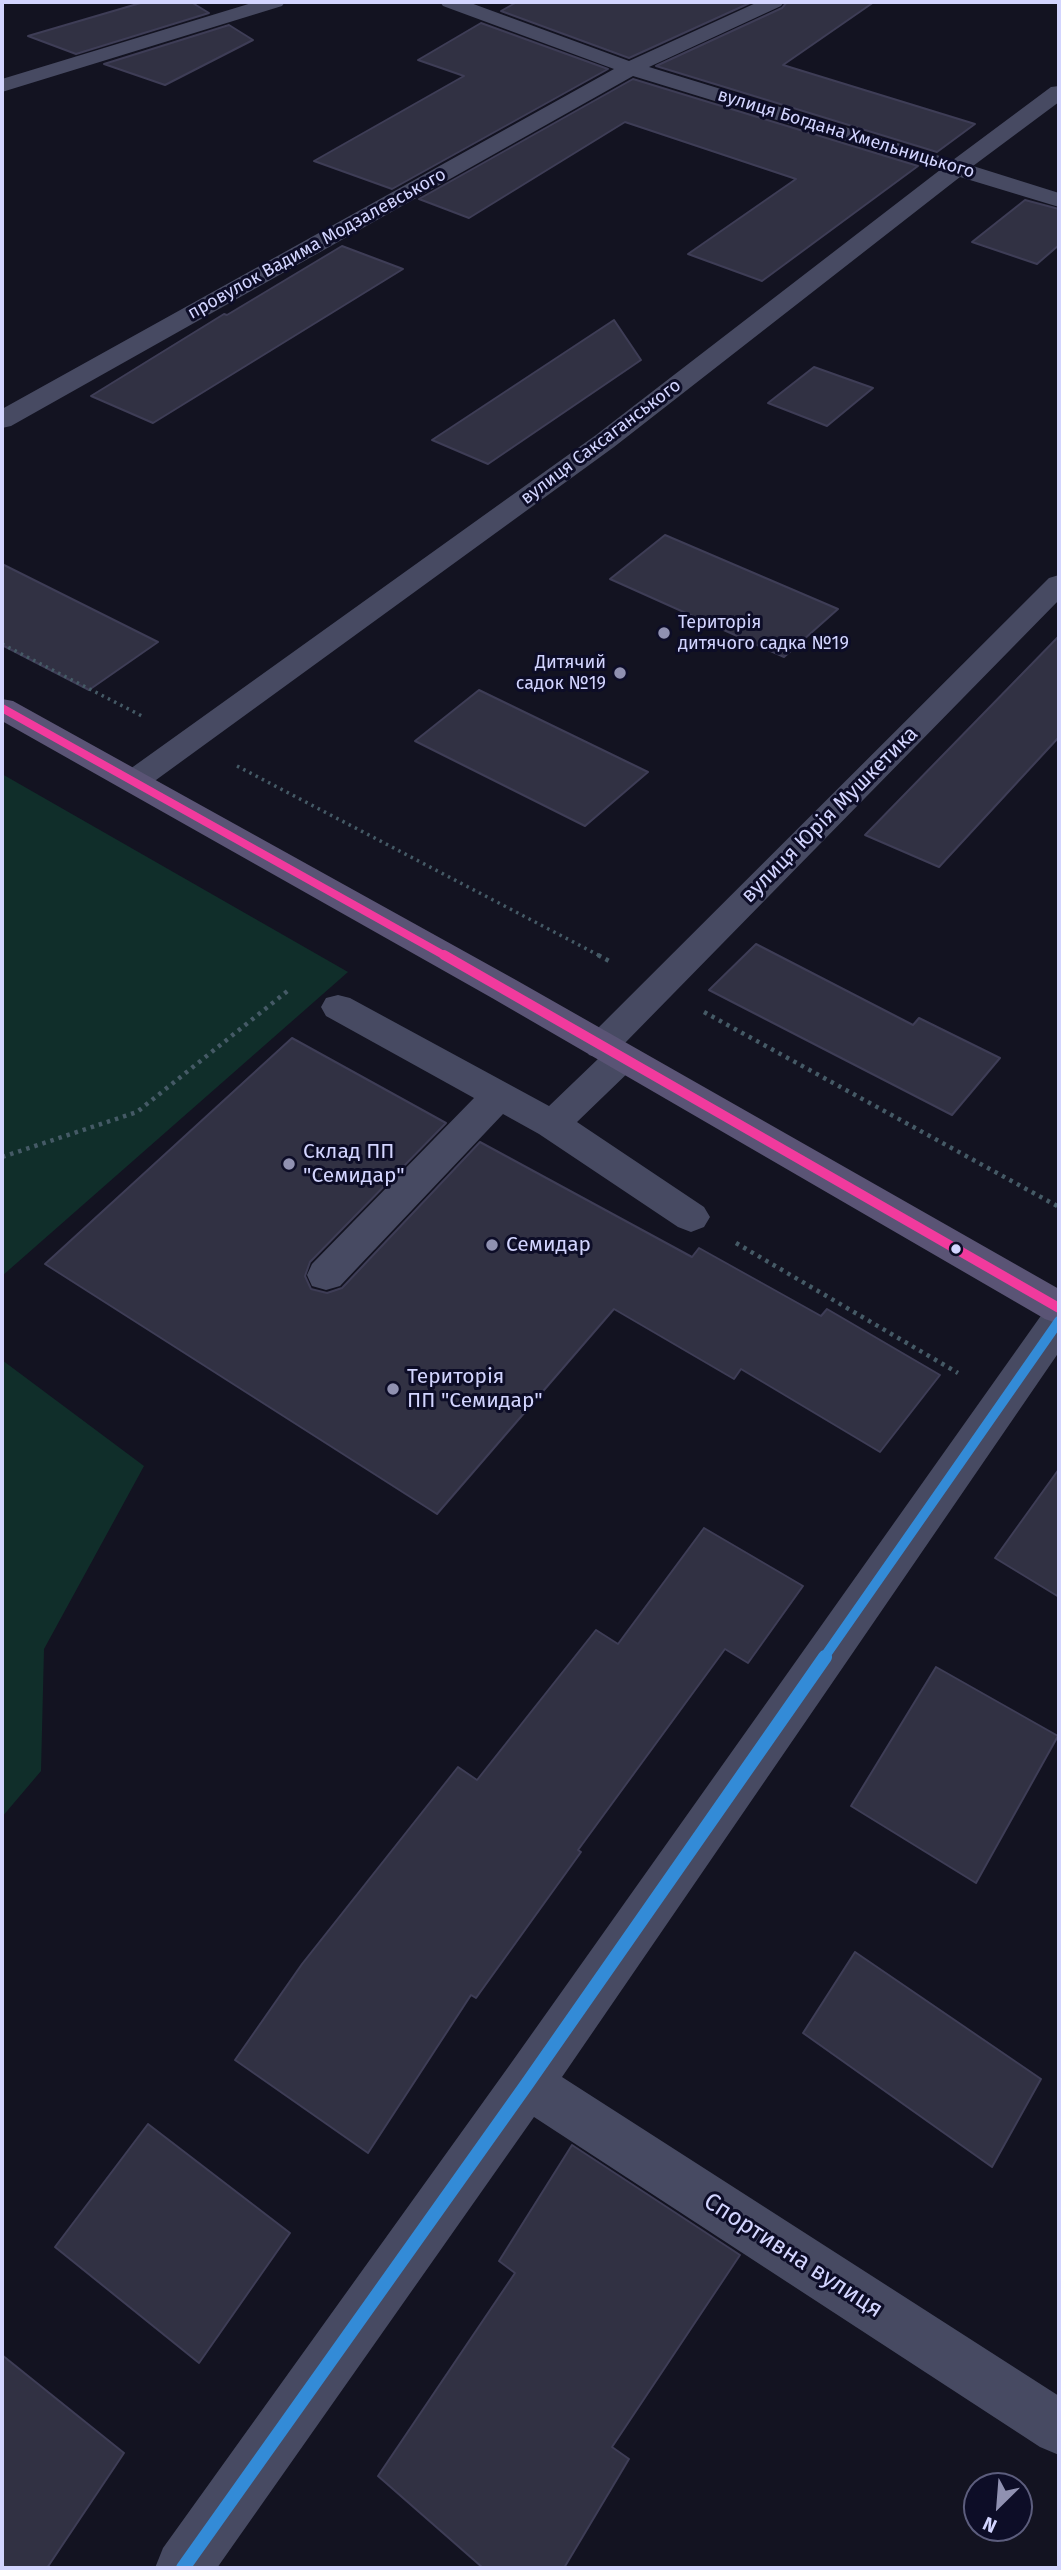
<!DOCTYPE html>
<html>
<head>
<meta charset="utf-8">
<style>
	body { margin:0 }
	#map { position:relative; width:1061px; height:2570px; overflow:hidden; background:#131321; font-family:"Fira Sans",sans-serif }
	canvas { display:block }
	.frame { position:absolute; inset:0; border:4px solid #d3d5ff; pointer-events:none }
	.north { position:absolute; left:963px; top:2472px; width:70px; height:70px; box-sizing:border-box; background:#0d0d27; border:2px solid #5c5d7d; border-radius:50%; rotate:205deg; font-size:19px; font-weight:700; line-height:28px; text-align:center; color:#d3d5ff }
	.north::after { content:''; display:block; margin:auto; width:24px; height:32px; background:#9091b1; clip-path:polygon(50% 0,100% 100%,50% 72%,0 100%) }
</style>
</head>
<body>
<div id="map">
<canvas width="1061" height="2570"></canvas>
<div class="frame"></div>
<div class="north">N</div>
</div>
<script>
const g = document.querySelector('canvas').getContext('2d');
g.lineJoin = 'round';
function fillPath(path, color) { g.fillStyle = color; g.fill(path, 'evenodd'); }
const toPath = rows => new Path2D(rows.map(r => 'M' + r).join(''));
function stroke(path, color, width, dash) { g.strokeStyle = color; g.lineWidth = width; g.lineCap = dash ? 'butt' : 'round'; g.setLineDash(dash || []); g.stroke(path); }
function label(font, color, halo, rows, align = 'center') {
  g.font = font + ' "Fira Sans",sans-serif'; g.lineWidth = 6; g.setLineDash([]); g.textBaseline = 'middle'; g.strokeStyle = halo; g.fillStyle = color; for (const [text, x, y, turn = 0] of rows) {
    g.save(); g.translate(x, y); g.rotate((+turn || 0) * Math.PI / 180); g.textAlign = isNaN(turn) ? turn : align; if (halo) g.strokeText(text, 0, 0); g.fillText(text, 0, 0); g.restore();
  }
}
const green = toPath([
	[2,774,348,972,2,1276],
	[2,1360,144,1466,44,1649,41,1771,2,1817]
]);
const building = toPath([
	[144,2,191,2,209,13,76,54,28,36,144,2],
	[517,2,752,2,629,58,501,11,517,2],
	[787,2,874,2,783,65,975,124,937,152,656,66,782,8,787,2],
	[481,23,608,69,392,189,314,161,464,76,418,60,481,23],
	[229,25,253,40,165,85,104,64,229,25],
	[633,79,918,166,762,281,688,254,796,179,625,122,469,218,419,199,633,79],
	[1025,200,1059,209,1059,245,1037,264,972,242,1025,200],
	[342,246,403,269,153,423,91,396,224,314,227,315,342,246],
	[614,320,641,360,488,464,432,440,614,320],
	[814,367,873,388,827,426,768,403,814,367],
	[665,535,838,609,784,657,610,579,665,535],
	[2,564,158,642,89,690,2,645,2,564],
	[1059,636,1059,737,939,867,865,835,1059,636],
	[479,690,580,739,648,772,585,826,415,741,479,690],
	[756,944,913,1025,919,1018,1000,1058,952,1115,709,990,756,944],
	[292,1038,446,1123,310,1262,305,1276,311,1289,327,1293,342,1288,480,1142,692,1257,699,1248,821,1316,827,1309,940,1375,880,1452,741,1369,734,1379,614,1309,437,1514,45,1264,292,1038],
	[1059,1469,1059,1597,995,1558,1059,1469],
	[704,1528,803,1586,748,1663,725,1649,578,1850,581,1852,476,1998,471,1995,368,2153,235,2060,302,1964,458,1767,477,1780,596,1630,618,1644,704,1528],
	[936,1667,1058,1736,976,1883,851,1806,936,1667],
	[855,1952,1041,2079,992,2167,803,2033,855,1952],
	[148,2124,290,2233,199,2363,55,2247,148,2124],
	[572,2145,740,2255,612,2447,629,2459,564,2568,483,2568,378,2476,515,2273,499,2261,572,2145],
	[2,2355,124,2453,47,2568,2,2568,2,2355]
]);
const pathFar1 = toPath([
	[2,644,142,716],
	[237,766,602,957]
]);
const path = toPath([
	[598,955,613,963],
	[704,1012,1059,1207],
	[2,1157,137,1112,290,989],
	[736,1243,958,1373]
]);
const minor = toPath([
	[255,2,285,2,282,6,2,92,2,79,255,2],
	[440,2,468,2,629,61,758,2,784,2,781,6,649,67,953,160,1051,87,1059,86,1059,102,973,166,1059,193,1059,207,960,177,614,447,145,788,134,791,123,788,118,781,123,774,596,435,940,170,633,76,11,426,2,428,2,409,614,69,443,6,440,2],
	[1059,575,1059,600,623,1045,634,1049,640,1058,634,1067,577,1122,704,1207,710,1217,704,1227,691,1232,678,1227,539,1134,503,1114,340,1286,326,1290,312,1286,307,1275,312,1264,474,1098,326,1016,321,1007,326,998,338,995,350,998,549,1106,599,1058,589,1055,583,1046,589,1037,1049,578,1059,575],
	[1059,1305,1059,1352,562,2077,1059,2396,1059,2455,1040,2447,534,2117,217,2568,155,2568,163,2548,509,2066,1045,1310,1059,1305]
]);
const major = toPath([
	[2,699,13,701,516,980,1059,1289,1059,1324,1045,1319,492,998,2,721,2,699]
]);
const bus1Far1 = toPath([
	[2,708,447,957]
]);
const bus1 = toPath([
	[444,955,1059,1308]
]);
const bus2Far1 = toPath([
	[823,1659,1059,1321]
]);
const bus2 = toPath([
	[183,2568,527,2084,825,1657]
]);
const markers = [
	[664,633,7,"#9091b1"],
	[620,673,7,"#9091b1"],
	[289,1164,7,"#9091b1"],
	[492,1245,7,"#9091b1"],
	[956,1249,6,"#d3d5ff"],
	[393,1389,7,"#9091b1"]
];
const farStreetnames = [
	["вулиця Богдана Хмельницького",846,134,17],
	["провулок Вадима Модзалевського",317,244,-29],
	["вулиця Саксаганського",601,442,-37]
];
const farPoinames = [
	["Територія",678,623],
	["дитячого садка №19",678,644],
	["Дитячий",606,663,"right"],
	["садок №19",606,684,"right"]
];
const streetNames = [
	["вулиця Юрія Мушкетика",830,815,-45]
];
const poiNames = [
	["Склад ПП",303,1152],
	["\"Семидар\"",303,1176],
	["Семидар",506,1245],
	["Територія",407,1377],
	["ПП \"Семидар\"",407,1401]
];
const nearStreetnames = [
	["Спортивна вулиця",793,2256,33]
];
fillPath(green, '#102e2a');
fillPath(building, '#313143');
stroke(building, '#3e3d56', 2);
stroke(pathFar1, '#455a66', 3.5, [2.5, 4.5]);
stroke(path, '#455a66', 4.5, [3.5, 5]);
fillPath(minor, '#474a62');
fillPath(major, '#5a5475');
stroke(bus1Far1, '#f13a9d', 8);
stroke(bus1, '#f13a9d', 10);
stroke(bus2Far1, '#338bd7', 10);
stroke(bus2, '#338bd7', 14);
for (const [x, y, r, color] of markers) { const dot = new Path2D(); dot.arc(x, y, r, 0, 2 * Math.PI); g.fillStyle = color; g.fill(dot); stroke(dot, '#0d0d27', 2.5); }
label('18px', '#d3d5ff', '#0d0d27', farStreetnames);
label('18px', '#d3d5ff', '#0d0d27', farPoinames, 'left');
label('21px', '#d3d5ff', '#0d0d27', streetNames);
label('21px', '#d3d5ff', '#0d0d27', poiNames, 'left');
label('24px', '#d3d5ff', '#0d0d27', nearStreetnames);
</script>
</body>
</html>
